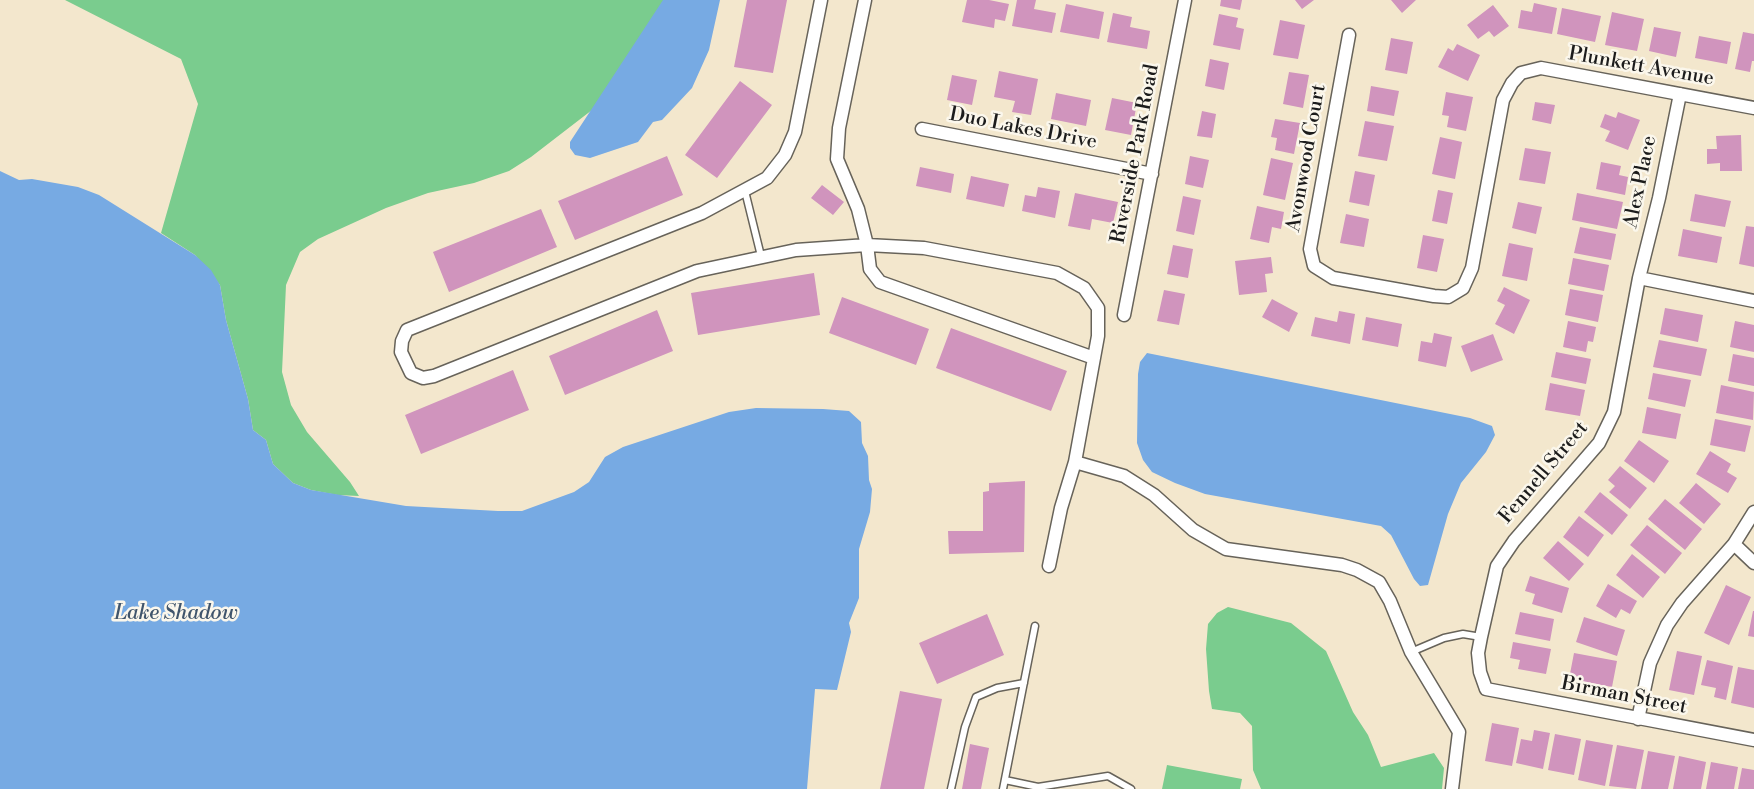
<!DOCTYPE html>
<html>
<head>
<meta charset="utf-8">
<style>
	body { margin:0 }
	canvas { display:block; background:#f3e7cd }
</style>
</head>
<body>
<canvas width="1754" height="789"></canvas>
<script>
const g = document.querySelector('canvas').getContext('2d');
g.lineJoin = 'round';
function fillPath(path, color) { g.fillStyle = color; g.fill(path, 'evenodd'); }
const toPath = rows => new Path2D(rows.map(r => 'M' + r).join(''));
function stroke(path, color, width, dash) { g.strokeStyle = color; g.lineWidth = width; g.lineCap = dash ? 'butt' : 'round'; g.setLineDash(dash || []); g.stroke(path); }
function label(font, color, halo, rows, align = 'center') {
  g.font = font + ' "Libre Bodoni",serif'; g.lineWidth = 5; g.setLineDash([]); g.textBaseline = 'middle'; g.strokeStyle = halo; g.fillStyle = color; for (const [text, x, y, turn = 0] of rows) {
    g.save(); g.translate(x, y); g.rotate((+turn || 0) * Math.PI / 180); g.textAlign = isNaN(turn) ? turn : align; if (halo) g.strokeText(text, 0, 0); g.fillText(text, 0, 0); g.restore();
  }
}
const green = toPath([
	[65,0,687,0,592,110,531,157,509,171,474,183,428,193,386,208,318,239,300,252,286,285,282,372,291,405,307,432,350,482,359,496,337,495,311,490,293,483,273,464,266,440,253,430,248,399,226,320,220,285,195,255,161,233,198,104,181,59],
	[1228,607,1291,623,1326,651,1353,712,1368,735,1381,767,1434,753,1444,768,1442,789,1261,789,1253,770,1252,726,1240,713,1212,709,1209,691,1206,649,1208,624,1217,613],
	[1167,765,1242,779,1240,789,1162,789]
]);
const water = toPath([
	[663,0,720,0,709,50,692,88,662,120,653,122,638,142,590,158,575,155,570,148,570,142],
	[0,171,19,180,32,179,78,187,99,195,195,255,211,270,220,285,226,320,248,399,253,430,266,440,273,464,293,483,311,490,406,506,498,511,522,511,574,492,589,482,605,457,623,447,729,412,756,408,823,409,849,411,861,422,862,443,868,456,869,480,872,489,870,512,859,549,859,598,849,623,851,632,837,690,815,689,807,789,0,789],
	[1147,353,1470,418,1492,426,1495,435,1486,452,1461,483,1448,514,1428,585,1420,586,1414,579,1391,535,1381,526,1205,494,1175,483,1152,472,1143,460,1137,443,1138,374,1140,362]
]);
const building = toPath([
	[747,0,787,0,773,73,734,67],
	[967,0,989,0,1009,4,1005,21,995,19,994,28,962,22],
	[1017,0,1036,0,1034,9,1056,13,1052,33,1012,26],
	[1221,0,1242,0,1240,10,1220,6],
	[1295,0,1314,0,1302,9],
	[1391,0,1416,0,1402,13],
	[1534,3,1557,8,1552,34,1518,28,1521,10,1532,12],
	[1066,4,1104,12,1099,39,1060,32],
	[1493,5,1509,26,1494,37,1489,31,1478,39,1467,25],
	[1562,8,1601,16,1595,42,1557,34],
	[1612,12,1644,19,1637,51,1605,45],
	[1113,13,1132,17,1130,27,1150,31,1147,49,1107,42],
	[1219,14,1238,18,1236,27,1244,29,1240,50,1213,45],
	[1280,20,1305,25,1298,59,1273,55],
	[1654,27,1681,32,1676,57,1649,51],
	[1743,32,1754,34,1754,61,1752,61,1750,72,1735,69],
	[1699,36,1731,42,1727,64,1695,58],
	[1391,38,1413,42,1407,74,1385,70],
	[1457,44,1480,55,1468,81,1438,67,1448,48,1453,51],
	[1210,59,1229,63,1224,90,1205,86],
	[999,71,1038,79,1031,115,1012,112,1015,101,994,97],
	[1289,72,1309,75,1303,108,1283,104],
	[952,75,977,80,972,105,947,100],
	[740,81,772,105,717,178,685,155],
	[1371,86,1399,91,1394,116,1367,111],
	[1446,92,1473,97,1466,131,1447,127,1449,116,1442,115],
	[1056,93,1091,100,1086,126,1051,119],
	[1112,98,1137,103,1131,135,1105,130],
	[1535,102,1555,105,1551,124,1532,120],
	[1202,111,1216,114,1212,138,1197,136],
	[1618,112,1640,120,1628,150,1605,141,1610,131,1600,127,1605,114,1616,118],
	[1275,119,1300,123,1294,154,1275,150,1277,138,1271,137],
	[1365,121,1394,126,1387,161,1358,156],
	[1741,135,1742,171,1720,171,1720,163,1707,164,1707,149,1717,149,1716,136],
	[1440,137,1462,142,1455,179,1432,174],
	[1525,148,1551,152,1545,184,1519,180],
	[667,156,683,195,575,240,558,201],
	[1190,156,1209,160,1203,188,1185,184],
	[1271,158,1293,163,1285,200,1263,195],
	[1601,162,1621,166,1619,175,1628,177,1625,195,1596,189],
	[920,167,954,174,951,193,916,186],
	[1355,171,1375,175,1369,206,1349,202],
	[971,176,1009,184,1004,207,966,199],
	[822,185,844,202,833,215,811,198],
	[1038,187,1060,191,1055,218,1022,211,1025,195,1036,197],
	[1438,190,1453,193,1447,224,1432,221],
	[1075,193,1118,202,1113,223,1092,219,1090,230,1068,226],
	[1577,193,1623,202,1617,229,1572,220],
	[1695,194,1731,201,1725,227,1690,221],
	[1183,196,1201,200,1194,235,1176,231],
	[1518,202,1542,207,1536,234,1512,228],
	[1257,206,1284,212,1281,229,1272,227,1269,243,1250,239],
	[541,209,557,247,449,292,433,252],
	[1346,214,1369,219,1364,247,1340,243],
	[1746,226,1754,227,1754,267,1739,264],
	[1580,227,1616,234,1611,260,1574,253],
	[1683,229,1722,237,1717,263,1678,256],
	[1423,235,1444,239,1437,272,1417,268],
	[1509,243,1533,248,1527,281,1502,276],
	[1173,245,1193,249,1188,278,1167,274],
	[1271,257,1273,273,1265,274,1267,292,1239,295,1235,261],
	[1573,258,1609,265,1604,291,1568,284],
	[814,273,820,315,698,335,691,293],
	[1504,287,1530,300,1514,334,1495,324,1505,305,1497,301],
	[1570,289,1603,295,1598,322,1565,315],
	[1164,290,1185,294,1179,325,1157,321],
	[842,297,929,329,916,365,829,333],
	[1272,299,1298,313,1289,332,1262,317],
	[1665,308,1703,315,1698,342,1660,334],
	[657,310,673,351,565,395,549,356],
	[1339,311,1355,314,1350,344,1311,336,1315,317,1337,322],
	[1366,317,1402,324,1398,347,1362,340],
	[1568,321,1596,327,1593,342,1588,341,1586,352,1563,347],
	[1735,321,1754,325,1754,352,1730,347],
	[951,328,1067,371,1051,411,936,368],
	[1434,333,1452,337,1446,367,1418,361,1421,341,1432,343],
	[1493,334,1503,360,1471,372,1461,346],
	[1659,340,1707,349,1701,376,1653,367],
	[1556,352,1591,359,1586,384,1551,377],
	[1733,354,1754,358,1754,386,1728,381],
	[513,370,529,410,421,454,405,415],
	[1653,373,1691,380,1685,407,1648,399],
	[1550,383,1585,390,1580,416,1545,410],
	[1721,385,1754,392,1753,420,1716,413],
	[1647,407,1681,414,1676,439,1642,433],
	[1715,419,1751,426,1745,452,1710,445],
	[1639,440,1669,461,1654,483,1624,461],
	[1710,451,1731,464,1727,472,1737,478,1728,493,1696,474],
	[1620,466,1647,488,1630,509,1609,492,1615,486,1608,480],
	[1025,481,1024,552,949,554,948,531,983,531,983,492,989,491,989,483],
	[1696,483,1721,504,1704,524,1679,503],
	[1600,492,1628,515,1612,535,1584,512],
	[1665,499,1702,529,1685,550,1648,519],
	[1579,516,1604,535,1588,557,1563,537],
	[1647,525,1682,553,1665,574,1630,545],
	[1558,541,1584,564,1569,581,1543,558],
	[1632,554,1660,577,1643,598,1616,575],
	[1530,576,1569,588,1562,613,1532,604,1535,594,1525,591],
	[1608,584,1637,601,1630,614,1621,609,1616,618,1596,606],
	[1726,585,1751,597,1729,645,1704,633],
	[1753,611,1754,611,1754,637,1748,636],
	[1520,612,1554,619,1550,641,1515,634],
	[987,614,1004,655,937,684,919,643],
	[1584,617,1625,630,1617,656,1576,642],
	[1513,642,1551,649,1546,674,1518,669,1520,660,1510,658],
	[1677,651,1702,656,1694,695,1669,690],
	[1574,653,1617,661,1612,687,1569,679],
	[1707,660,1733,666,1726,700,1714,697,1716,688,1701,685],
	[1738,667,1754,670,1754,708,1731,703],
	[900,691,942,699,924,789,880,789],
	[1492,723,1519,728,1512,766,1485,761],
	[1534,730,1550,733,1543,769,1516,763,1521,739,1532,741],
	[1555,734,1581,739,1574,775,1548,770],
	[1586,740,1613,745,1605,786,1578,780],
	[970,744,989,748,981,789,962,789],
	[1617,745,1644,750,1636,789,1609,786],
	[1648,751,1675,756,1668,789,1641,789],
	[1679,756,1706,762,1701,789,1673,789],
	[1711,762,1738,767,1734,789,1706,789],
	[1742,768,1754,770,1754,789,1738,789]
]);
const lane = toPath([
	[745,191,761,256],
	[1411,652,1444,638,1463,634,1481,637],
	[1005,780,1038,787,1108,776,1131,789],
	[951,789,965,727,976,697,997,688,1024,683],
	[1003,789,1035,626]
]);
const street = toPath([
	[821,0,795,132,785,155,767,178,702,213,407,330,402,341,401,352,411,373,423,378,434,376,697,271,796,250,867,245,924,248,1057,273,1084,288,1098,308,1098,336,1075,462,1061,508,1049,566],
	[865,0,839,128,837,159,858,209,867,245,870,269,880,282,1094,358],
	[1349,35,1310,249,1314,266,1333,278,1434,296,1448,297,1463,288,1472,268,1503,100,1512,83,1521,73,1541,68,1754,108],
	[1680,94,1659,198,1639,278,1614,412,1599,443,1514,541,1497,566,1481,637,1478,653,1480,672,1486,689,1754,740],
	[922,129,1152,174],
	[1639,278,1754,301],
	[1124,315,1185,0],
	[1075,462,1124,476,1154,495,1193,530,1226,549,1342,565,1357,570,1379,582,1390,601,1411,652,1459,732,1452,789],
	[1734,544,1754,563],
	[1638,719,1650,663,1667,625,1682,603,1734,544,1754,512]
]);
const streetNames = [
	["Plunkett Avenue",1641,67,10],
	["Duo Lakes Drive",1023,129,11],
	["Riverside Park Road",1136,154,-79],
	["Avonwood Court",1307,158,-80],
	["Alex Place",1641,182,-78],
	["Fennell Street",1544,473,-50],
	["Birman Street",1624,696,11]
];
const waterNames = [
	["Lake Shadow",176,614]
];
fillPath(green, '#7acc8e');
fillPath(water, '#77aae3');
fillPath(building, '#d094bd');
stroke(lane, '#67635a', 9);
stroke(street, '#67635a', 15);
stroke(lane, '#fff', 6);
stroke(street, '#fff', 12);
label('20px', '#1c1c1c', '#fbf7ec', streetNames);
label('italic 21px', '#40556c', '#fbf7ec', waterNames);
</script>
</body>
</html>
